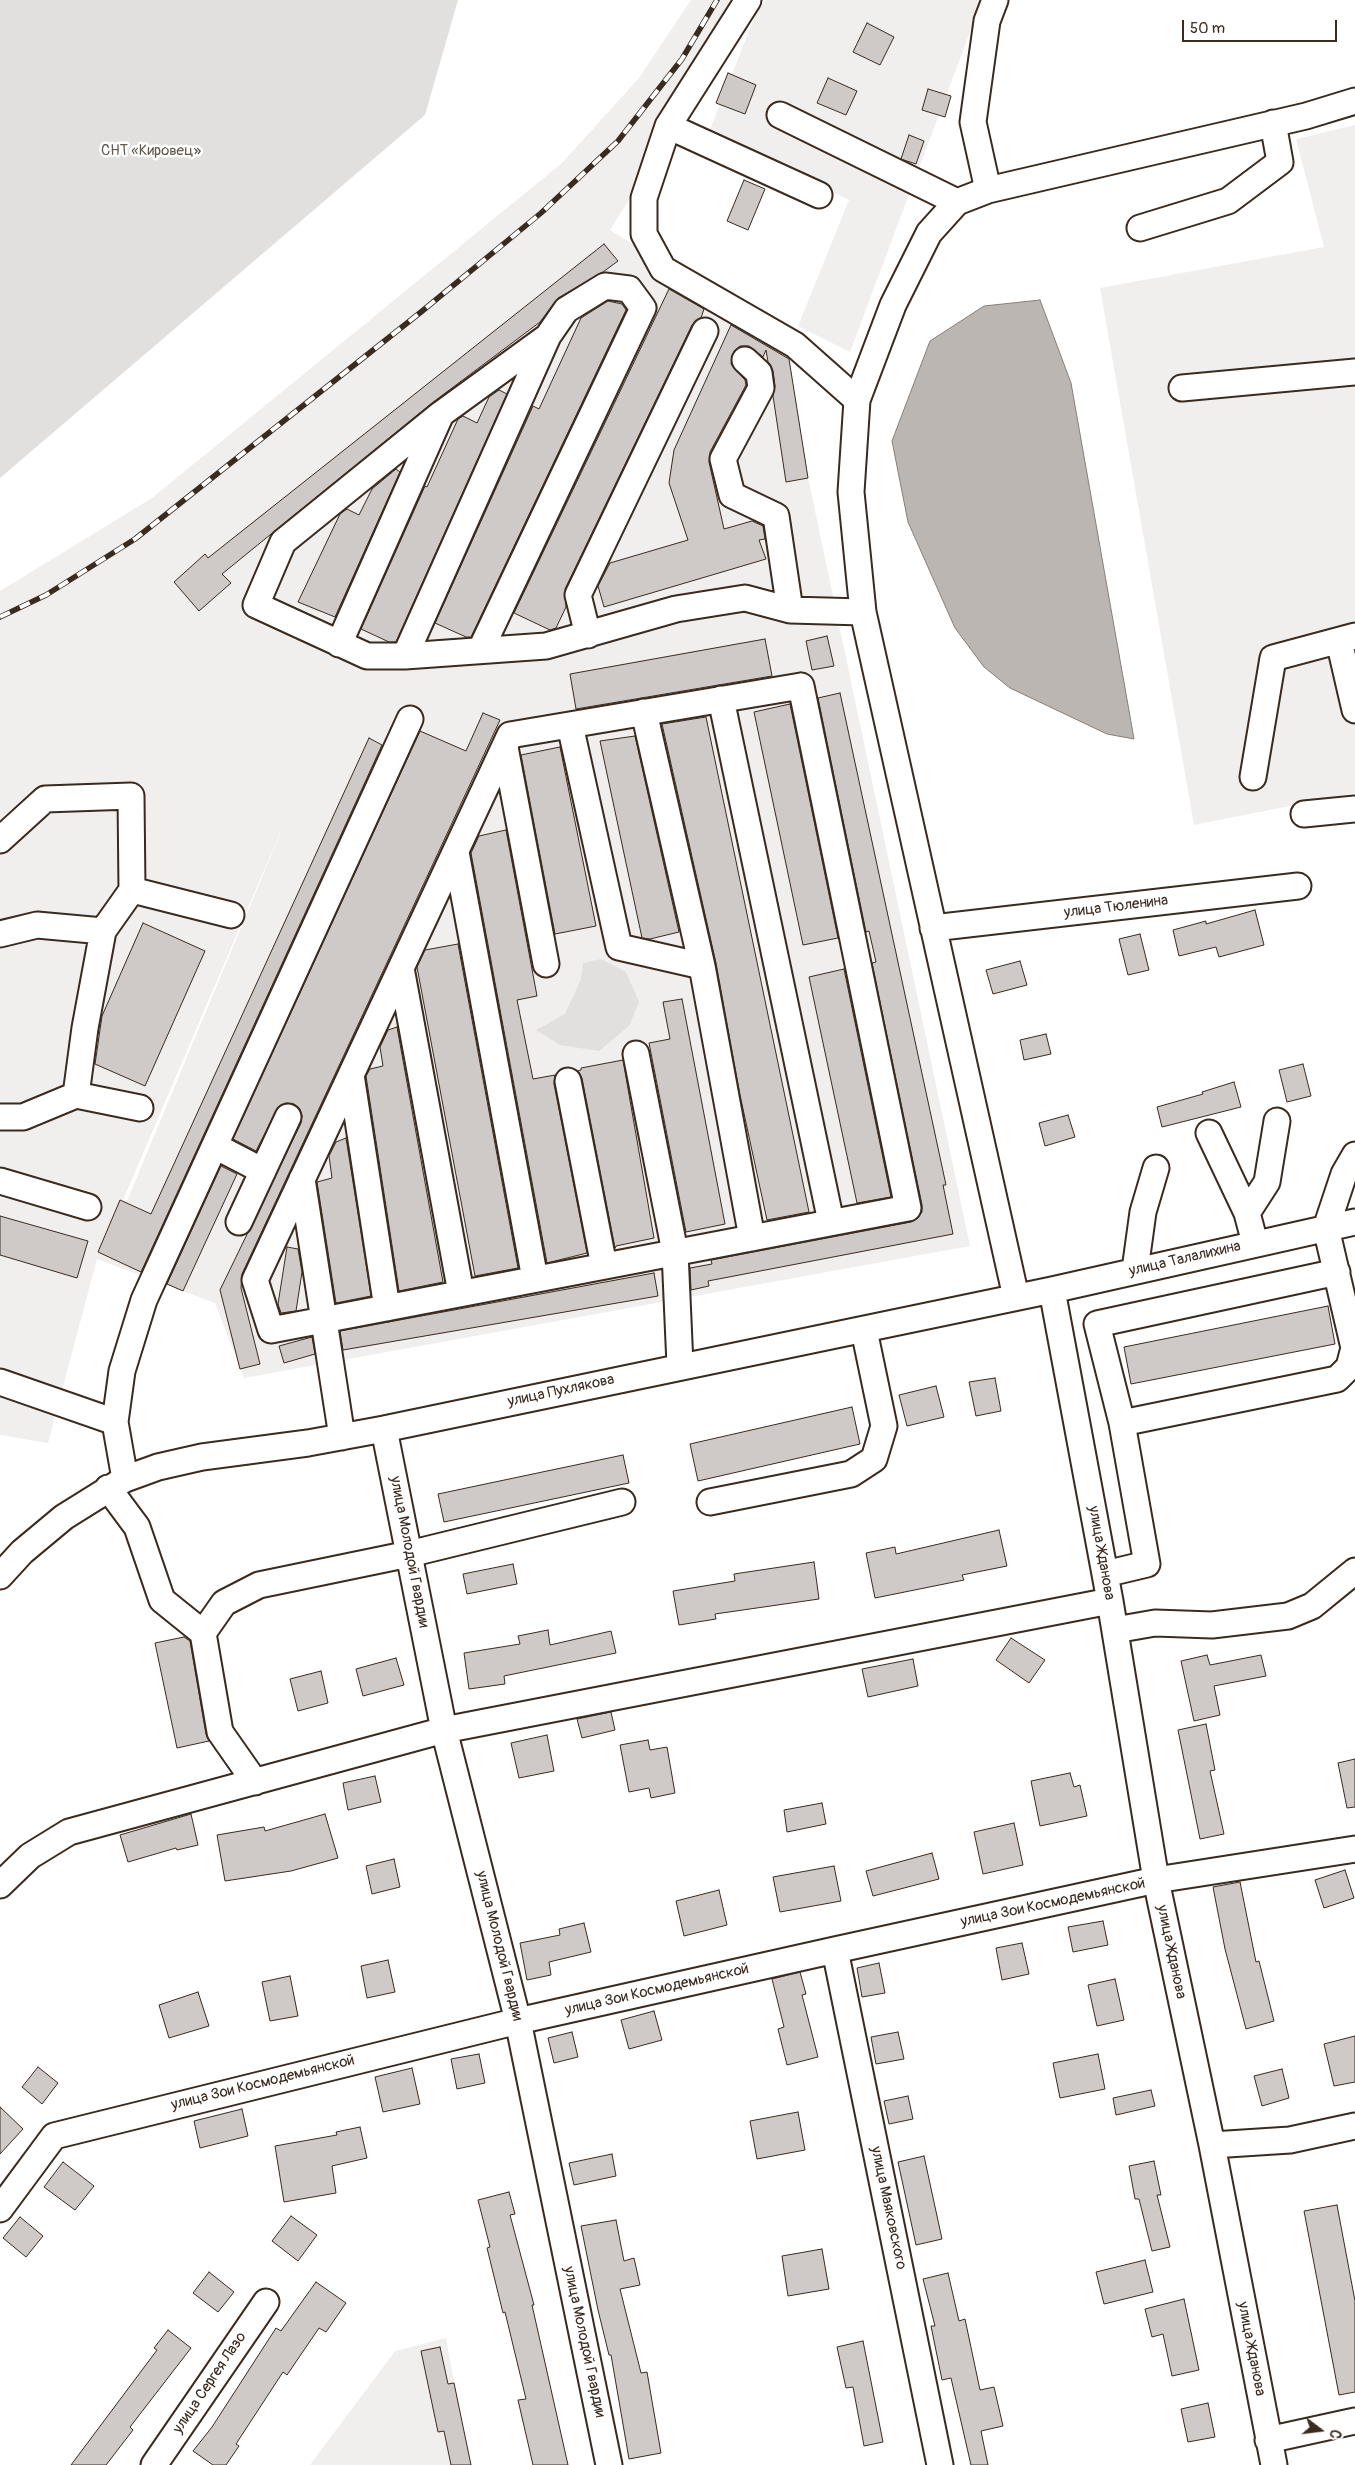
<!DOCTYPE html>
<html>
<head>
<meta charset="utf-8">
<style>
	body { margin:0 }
	#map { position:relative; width:1355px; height:2465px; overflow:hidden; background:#fff; font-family:Pangolin,sans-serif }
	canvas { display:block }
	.north { position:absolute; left:1295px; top:2405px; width:50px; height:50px; -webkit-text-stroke:4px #fff; paint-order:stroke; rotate:105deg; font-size:14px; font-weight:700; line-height:20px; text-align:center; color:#3b2a1e }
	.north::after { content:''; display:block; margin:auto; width:18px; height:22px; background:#3b2a1e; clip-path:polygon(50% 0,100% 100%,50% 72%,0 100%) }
	.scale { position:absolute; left:1182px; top:20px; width:155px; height:22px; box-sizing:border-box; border:2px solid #3b2a1e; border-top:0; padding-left:6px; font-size:15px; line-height:18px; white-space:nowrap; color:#3b2a1e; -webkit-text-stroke:4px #fff; paint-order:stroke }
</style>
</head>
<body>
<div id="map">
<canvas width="1355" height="2465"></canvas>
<div class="north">С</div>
<div class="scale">50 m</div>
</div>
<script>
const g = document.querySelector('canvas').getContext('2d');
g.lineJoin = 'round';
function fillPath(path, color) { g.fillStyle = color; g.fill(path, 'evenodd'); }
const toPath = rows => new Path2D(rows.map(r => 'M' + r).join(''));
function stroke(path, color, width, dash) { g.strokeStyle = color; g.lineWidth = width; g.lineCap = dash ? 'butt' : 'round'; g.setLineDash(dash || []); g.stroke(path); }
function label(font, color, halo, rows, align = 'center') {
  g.font = font + ' Pangolin,sans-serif'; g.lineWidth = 5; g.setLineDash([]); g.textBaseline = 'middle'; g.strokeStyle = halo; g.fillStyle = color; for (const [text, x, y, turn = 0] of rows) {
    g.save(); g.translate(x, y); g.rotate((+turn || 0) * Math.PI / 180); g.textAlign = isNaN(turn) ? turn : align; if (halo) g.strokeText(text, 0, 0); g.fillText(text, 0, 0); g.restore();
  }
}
const built = toPath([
	[691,0,752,0,744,17,610,230,778,335,970,1246,244,1378,215,1303,97,1259,48,1443,0,1435,0,591,152,498,562,163,639,78],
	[280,833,280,834,116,1227,112,1226],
	[766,0,982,0,850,352,798,326,849,200,709,132,757,11],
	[1355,125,1355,793,1194,825,1100,288,1324,247,1296,139],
	[446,2338,469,2465,310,2465,395,2351]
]);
const green = toPath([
	[0,0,458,0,425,115,0,478],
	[601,959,626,972,639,1002,629,1026,599,1051,560,1045,536,1030,565,1014,581,979,583,963]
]);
const water = toPath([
	[1040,300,1071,383,1134,739,1107,734,1010,688,984,667,955,628,908,522,892,441,930,341,984,306,1040,300]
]);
const building = toPath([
	[867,23,894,37,880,65,853,52,867,23],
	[728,73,756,85,745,114,716,103,728,73],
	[828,78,857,91,846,115,817,103,828,78],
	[928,89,951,96,945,117,922,110,928,89],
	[909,135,924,141,916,164,901,159,909,135],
	[744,180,765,189,748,230,727,221,744,180],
	[604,244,618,261,603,272,558,298,540,322,432,403,222,574,231,583,199,611,174,582,205,554,208,558,604,244],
	[669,289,704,309,701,318,692,325,565,589,566,607,556,628,550,630,514,613,669,289],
	[608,301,622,304,626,310,471,637,466,637,435,623,533,406,539,409,581,318,608,301],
	[731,325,789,359,808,478,786,482,773,396,775,386,773,371,768,362,766,350,763,357,749,346,740,346,734,351,731,364,745,380,746,385,710,452,709,462,724,529,752,521,763,526,765,539,759,540,766,559,604,607,598,586,610,563,688,540,669,483,674,450,731,325],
	[499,390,507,394,396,642,389,642,361,629,425,486,427,487,458,419,463,416,477,423,489,397,499,390],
	[396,469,400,472,335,617,298,602,340,514,347,509,359,515,372,489,396,469],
	[827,636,834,666,812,670,806,641,827,636],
	[765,639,772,676,576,709,570,674,765,639],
	[840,693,946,1185,943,1185,953,1234,708,1281,709,1286,691,1290,690,1268,712,1264,711,1260,911,1222,918,1218,922,1212,922,1205,872,963,876,962,869,931,866,932,818,698,840,693],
	[790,704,838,938,803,945,754,712,790,704],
	[483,713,500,720,242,1274,241,1288,260,1364,240,1369,220,1290,301,1123,302,1116,300,1109,294,1104,286,1103,279,1106,256,1151,233,1139,420,731,466,751,483,713],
	[706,717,809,1212,767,1220,740,1095,716,963,662,724,706,717],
	[635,736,679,932,650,939,642,938,600,741,635,736],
	[369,738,382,745,141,1272,98,1252,120,1200,151,1214,369,738],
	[560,747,596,926,555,934,521,755,560,747],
	[506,830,537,996,517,1000,533,1079,555,1075,554,1084,587,1253,547,1263,471,853,479,836,506,830],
	[1255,910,1264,945,1219,957,1216,947,1179,956,1173,930,1206,921,1206,924,1255,910],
	[143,923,205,951,145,1086,95,1064,102,1016,143,923],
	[1140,934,1149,970,1128,975,1119,939,1140,934],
	[458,944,518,1268,475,1276,417,967,425,950,458,944],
	[1020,961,1027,985,993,994,986,970,1020,961],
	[844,969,891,1197,857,1203,809,977,844,969],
	[682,999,725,1224,686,1232,649,1043,670,1039,663,1002,682,999],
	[397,1027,443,1282,399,1291,366,1076,370,1069,383,1066,380,1047,388,1030,397,1027],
	[1046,1034,1051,1054,1024,1060,1020,1040,1046,1034],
	[623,1060,654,1238,616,1246,615,1248,582,1078,578,1071,581,1070,581,1068,623,1060],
	[1303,1064,1311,1096,1287,1102,1279,1070,1303,1064],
	[1234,1082,1241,1107,1162,1127,1157,1107,1203,1094,1202,1092,1234,1082],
	[1068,1115,1075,1137,1045,1146,1039,1123,1068,1115],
	[346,1138,371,1296,336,1303,317,1182,332,1178,329,1156,336,1142,346,1138],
	[221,1166,237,1174,183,1291,167,1284,221,1166],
	[0,1216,88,1241,77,1278,0,1255,0,1216],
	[287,1247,298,1249,302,1272,296,1311,281,1313,278,1304,287,1247],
	[654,1273,658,1296,343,1350,340,1331,654,1273],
	[1328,1306,1335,1344,1131,1384,1124,1347,1328,1306],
	[312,1337,315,1354,284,1363,279,1346,312,1337],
	[995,1378,1001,1411,976,1416,969,1382,995,1378],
	[936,1386,944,1417,907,1426,899,1395,936,1386],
	[852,1407,860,1444,698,1481,690,1444,852,1407],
	[623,1455,629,1483,444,1522,438,1494,623,1455],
	[999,1530,1007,1566,962,1575,964,1580,875,1598,866,1553,895,1547,896,1554,999,1530],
	[814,1562,819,1599,715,1614,716,1619,679,1625,673,1591,735,1581,734,1574,814,1562],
	[513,1564,517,1584,467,1594,463,1574,513,1564],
	[548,1630,550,1645,611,1631,616,1653,504,1676,505,1684,469,1689,464,1653,520,1644,518,1636,548,1630],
	[184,1637,190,1641,206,1734,209,1741,177,1748,155,1643,184,1637],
	[1011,1638,1045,1660,1029,1683,996,1660,1011,1638],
	[1207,1655,1210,1665,1261,1655,1266,1676,1214,1686,1220,1715,1194,1721,1181,1661,1207,1655],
	[396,1658,404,1685,363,1696,356,1669,396,1658],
	[913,1659,918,1686,868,1697,862,1669,913,1659],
	[321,1671,328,1703,298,1711,290,1679,321,1671],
	[611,1712,615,1730,582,1738,577,1719,611,1712],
	[1206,1724,1215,1770,1210,1771,1224,1834,1200,1839,1178,1730,1206,1724],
	[547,1735,554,1771,519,1778,511,1743,547,1735],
	[648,1740,650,1750,667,1747,675,1793,651,1798,649,1788,629,1792,620,1745,648,1740],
	[1355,1759,1355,1807,1347,1808,1338,1763,1355,1759],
	[1070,1773,1074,1787,1080,1785,1087,1816,1040,1826,1031,1781,1070,1773],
	[375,1776,381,1802,348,1810,343,1783,375,1776],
	[822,1803,826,1824,787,1832,784,1810,822,1803],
	[191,1814,198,1845,177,1850,176,1848,128,1862,120,1835,191,1814],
	[325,1814,338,1858,291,1871,225,1881,217,1835,264,1827,265,1831,325,1814],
	[1014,1823,1023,1865,983,1874,974,1832,1014,1823],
	[932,1853,939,1879,873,1896,866,1871,932,1853],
	[394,1859,400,1887,372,1894,366,1866,394,1859],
	[834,1866,841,1901,780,1912,773,1877,834,1866],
	[1345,1870,1354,1898,1324,1908,1315,1880,1345,1870],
	[1240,1882,1256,1962,1259,1961,1274,2021,1246,2029,1225,1949,1213,1887,1240,1882],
	[719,1890,727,1925,684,1936,676,1901,719,1890],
	[1103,1921,1108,1945,1073,1952,1068,1927,1103,1921],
	[584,1923,591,1952,549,1962,551,1975,527,1980,520,1943,560,1935,559,1929,584,1923],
	[1022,1943,1029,1974,1002,1980,996,1948,1022,1943],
	[388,1960,395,1992,367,1998,361,1966,388,1960],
	[879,1963,885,1993,862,1997,857,1968,879,1963],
	[800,1972,806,1994,802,1995,818,2057,787,2065,778,2029,784,2027,772,1979,800,1972],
	[290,1976,298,2016,270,2021,262,1982,290,1976],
	[1115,1979,1124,2020,1097,2026,1088,1985,1115,1979],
	[198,1992,209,2026,169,2038,159,2005,198,1992],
	[654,2011,662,2040,629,2049,621,2020,654,2011],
	[572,2032,578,2057,554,2063,548,2038,572,2032],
	[898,2032,904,2059,876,2064,871,2037,898,2032],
	[1355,2036,1355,2082,1334,2086,1324,2044,1355,2036],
	[479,2054,485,2083,457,2089,451,2059,479,2054],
	[1098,2054,1105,2089,1060,2098,1053,2063,1098,2054],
	[38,2067,58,2083,42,2104,22,2087,38,2067],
	[412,2068,420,2104,383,2112,375,2077,412,2068],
	[1282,2069,1289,2098,1262,2106,1254,2076,1282,2069],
	[1151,2090,1155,2106,1116,2115,1113,2098,1151,2090],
	[908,2096,913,2119,889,2124,884,2101,908,2096],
	[0,2107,23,2129,0,2154,0,2107],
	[242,2109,248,2136,200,2148,194,2121,242,2109],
	[798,2112,805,2150,757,2159,750,2121,798,2112],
	[360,2127,367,2158,332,2166,336,2193,284,2202,275,2146,337,2135,336,2132,360,2127],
	[612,2154,616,2176,574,2185,569,2163,612,2154],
	[924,2156,942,2239,916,2245,898,2162,924,2156],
	[1154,2161,1161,2195,1157,2195,1170,2247,1152,2251,1139,2199,1135,2199,1129,2166,1154,2161],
	[63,2162,94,2186,75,2210,44,2187,63,2162],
	[509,2192,515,2214,510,2215,534,2305,532,2305,568,2465,533,2465,518,2400,526,2399,505,2312,503,2313,487,2248,490,2247,478,2200,509,2192],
	[1337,2205,1355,2301,1355,2392,1339,2395,1304,2211,1337,2205],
	[291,2216,317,2235,298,2261,272,2241,291,2216],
	[20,2217,43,2236,26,2257,3,2238,20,2217],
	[616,2220,624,2261,634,2258,640,2285,620,2289,641,2373,647,2372,661,2453,629,2459,611,2355,609,2355,598,2310,581,2226,616,2220],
	[822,2249,829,2289,788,2296,782,2256,822,2249],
	[1145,2260,1153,2292,1104,2304,1096,2272,1145,2260],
	[209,2272,234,2292,218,2312,193,2293,209,2272],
	[948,2273,959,2321,965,2319,980,2390,994,2387,1003,2426,981,2431,988,2465,971,2465,951,2378,942,2380,931,2326,935,2326,923,2279,948,2273],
	[316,2282,346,2303,326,2332,319,2328,287,2375,283,2372,236,2444,239,2446,226,2465,213,2465,193,2451,212,2427,276,2328,281,2331,316,2282],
	[1184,2299,1199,2370,1172,2376,1163,2334,1152,2337,1145,2309,1184,2299],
	[168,2330,191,2348,130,2427,133,2430,106,2465,71,2465,157,2350,154,2348,168,2330],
	[863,2341,883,2442,864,2446,853,2387,846,2388,837,2347,863,2341],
	[440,2347,448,2384,454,2383,471,2465,451,2465,444,2431,438,2432,421,2351,440,2347],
	[1208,2403,1215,2437,1188,2442,1181,2409,1208,2403]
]);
const minor = toPath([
	[748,0,668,126,644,198,644,234,663,269,795,345,857,400],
	[780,115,957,202],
	[668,126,819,195],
	[988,190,973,122,987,21,995,0],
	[1140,228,1228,201,1280,162,1273,123],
	[745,360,759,373,761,388,723,459,732,495,776,516,790,610],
	[1182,388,1355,372],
	[441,414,283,542,256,605,367,656,405,656,546,646,676,609,745,598,790,610,863,612],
	[588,635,578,595,705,331],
	[1339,641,1355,710],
	[339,644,441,414,547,337],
	[405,656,548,336,566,310,605,286,629,289,643,308,481,649],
	[801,686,908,1208,271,1330,255,1280,510,735,801,686],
	[721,699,831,1222],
	[644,712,702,966,752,1238],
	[570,725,619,947,702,966],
	[505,747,546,964],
	[1253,777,1273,658,1355,636],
	[1304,814,1355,809],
	[0,840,45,799,131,796,132,890,103,931,85,1028,76,1095,140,1108],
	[456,852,535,1279],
	[132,890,231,915],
	[933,928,1298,886],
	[0,934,37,925,103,931],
	[401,968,461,1293],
	[636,1054,675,1252,680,1365],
	[351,1075,387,1308],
	[568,1081,604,1266],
	[0,1117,23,1117,76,1095],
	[1209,1133,1247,1213,1255,1243],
	[215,1146,263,1171],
	[302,1179,342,1437],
	[0,1181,88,1207],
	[1247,1213,1267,1182,1277,1121],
	[239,1222,288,1117],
	[1135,1270,1143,1212,1156,1168],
	[1052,1290,1110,1601,1156,1880,1212,2145,1274,2465],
	[1016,1297,863,612,851,492,857,400,893,305,929,233,957,202,988,190,1306,116,1355,101],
	[0,1382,115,1422],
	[1122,1423,1337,1379,1349,1367,1354,1348,1326,1228,1344,1174,1355,1155],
	[384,1429,444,1730,518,2021,609,2465],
	[125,1479,115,1422,122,1371,144,1300,410,719],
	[108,1488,137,1527,162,1600,203,1633,220,1732,255,1782],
	[710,1502,851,1474,874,1459,884,1426,864,1330],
	[1105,1574,1147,1564,1122,1423,1097,1324,1337,1272],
	[0,1576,22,1552,64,1517,125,1479,158,1467,202,1457,308,1443,384,1429,1052,1290,1355,1222],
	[1115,1630,1155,1623,1212,1625,1288,1616,1312,1606,1355,1571],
	[203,1633,224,1603,259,1585,409,1554,622,1502],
	[0,1885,30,1856,69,1832,444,1730,1110,1601],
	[835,1950,940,2465],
	[1212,2145,1290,2140,1355,2126],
	[0,2209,54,2136,518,2021,835,1950,1156,1880,1355,1849],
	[1268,2440,1355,2421],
	[154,2465,266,2302]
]);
const rail = toPath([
	[0,617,46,595,135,539,421,312,541,213,618,141,682,59,717,0]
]);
const parkNames = [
	["СНТ «Кировец»",151,151]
];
const streetNames = [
	["улица Тюленина",1116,907,-7],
	["улица Талалихина",1185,1259,-13],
	["улица Пухлякова",561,1391,-12],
	["улица Молодой Гвардии",409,1552,79],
	["улица Жданова",1101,1553,80],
	["улица Зои Космодемьянской",1053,1903,-12],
	["улица Молодой Гвардии",499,1946,76],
	["улица Жданова",1171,1952,78],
	["улица Зои Космодемьянской",657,1990,-13],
	["улица Зои Космодемьянской",263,2083,-14],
	["улица Маяковского",888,2208,78],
	["улица Молодой Гвардии",584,2342,78],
	["улица Жданова",1251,2349,79],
	["улица Сергея Лазо",210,2383,-56]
];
fillPath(built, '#f1efee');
fillPath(green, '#e2e0de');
fillPath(water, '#bcb6b3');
stroke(water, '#887e77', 1);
fillPath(building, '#cfcac7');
stroke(building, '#3b2a1e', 1);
stroke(minor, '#3b2a1e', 29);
stroke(minor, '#fff', 25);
stroke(rail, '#3b2a1e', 5.5);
stroke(rail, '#fff', 4, [11]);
label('15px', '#65584e', '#fff', parkNames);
label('15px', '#3b2a1e', '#fff', streetNames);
</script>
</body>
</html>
